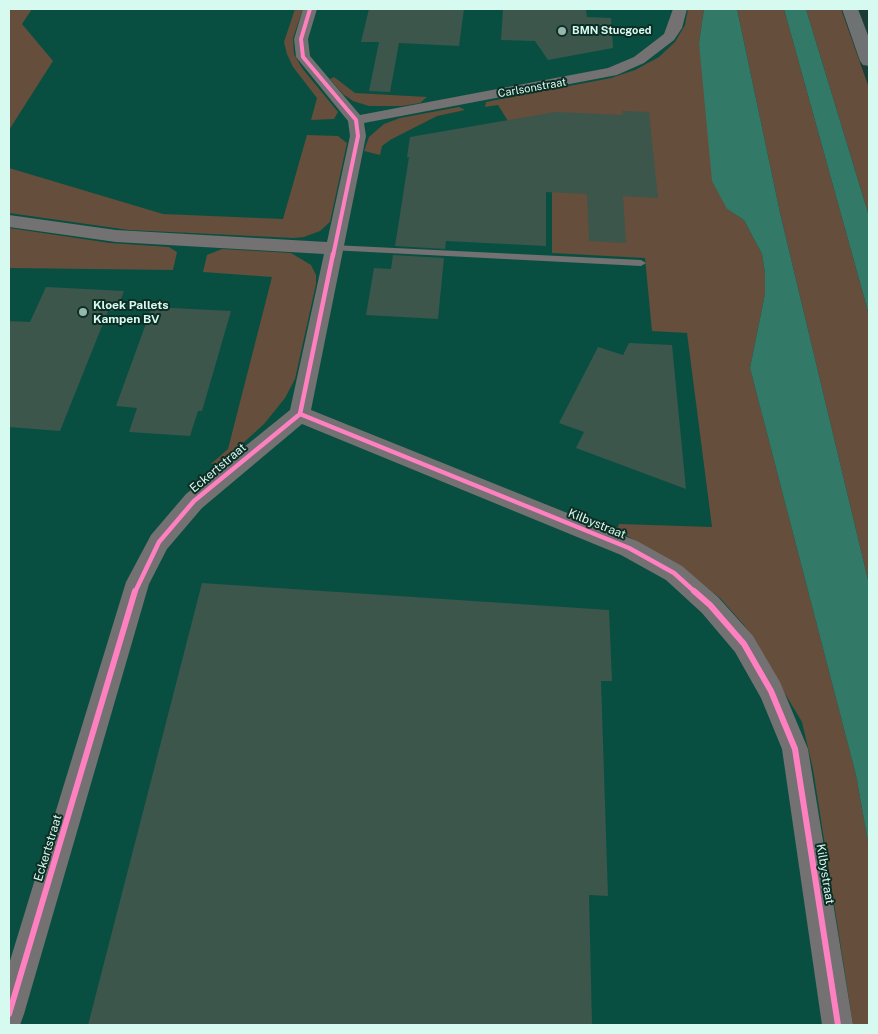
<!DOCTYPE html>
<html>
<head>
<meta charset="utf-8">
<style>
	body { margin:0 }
	#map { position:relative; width:878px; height:1034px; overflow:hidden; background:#1b3d35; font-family:"Public Sans",sans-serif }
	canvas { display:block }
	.frame { position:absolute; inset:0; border:10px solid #d6faef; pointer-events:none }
</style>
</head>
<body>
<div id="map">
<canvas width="878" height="1034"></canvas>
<div class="frame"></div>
</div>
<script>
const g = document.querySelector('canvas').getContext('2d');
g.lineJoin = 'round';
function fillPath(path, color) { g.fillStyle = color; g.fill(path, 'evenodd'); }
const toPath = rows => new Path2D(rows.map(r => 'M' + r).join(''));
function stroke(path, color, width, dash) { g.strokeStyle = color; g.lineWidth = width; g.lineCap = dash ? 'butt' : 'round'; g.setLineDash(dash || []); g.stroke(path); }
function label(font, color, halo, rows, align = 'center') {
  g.font = font + ' "Public Sans",sans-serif'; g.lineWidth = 4; g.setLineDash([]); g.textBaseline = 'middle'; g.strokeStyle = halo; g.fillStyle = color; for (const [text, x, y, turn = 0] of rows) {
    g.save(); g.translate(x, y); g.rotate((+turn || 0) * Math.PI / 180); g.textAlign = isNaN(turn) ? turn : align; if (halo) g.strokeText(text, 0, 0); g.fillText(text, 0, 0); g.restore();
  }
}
const built = toPath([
	[9,9,722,9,869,730,869,1025,9,1025]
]);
const green = toPath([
	[11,9,32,9,22,24,53,61,9,130,9,12],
	[295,9,303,9,293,38,294,54,302,68,338,112,334,119,311,120,317,98,293,67,287,54,284,42],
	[688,9,704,9,699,43,727,209,744,220,762,254,765,273,765,294,750,368,856,775,869,847,869,1025,853,1025,813,769,802,722,744,625,720,598,684,569,617,530,619,524,712,527,687,333,652,331,645,258,552,253,552,192,498,105,485,107,486,102,611,78,635,70,659,57,675,42,685,25],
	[737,9,784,9,869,315,869,584,781,217],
	[806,9,841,9,869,88,869,216],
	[334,77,355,93,427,97,420,103,402,106,369,106,353,101,343,94,330,79],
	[459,107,465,110,437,116,390,140,382,146,380,155,364,151,369,137,384,124,400,118],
	[307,135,338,136,347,143,330,222,320,231,304,237,294,238,129,230,9,213,9,168,163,214,283,219],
	[9,228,110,243,169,247,177,252,173,270,9,268],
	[222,249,291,253,311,265,316,275,316,284,295,379,285,398,264,424,220,464,211,464,228,449,272,277,203,272,207,255]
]);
const water = toPath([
	[704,9,737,9,781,217,869,584,869,847,856,775,750,368,765,294,765,273,762,254,744,220,727,209,712,181,699,43],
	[784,9,806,9,869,216,869,315]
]);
const building = toPath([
	[369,9,464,9,459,46,399,43,390,92,369,91,379,42,361,42],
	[503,9,586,9,587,17,611,18,613,48,548,60,535,41,501,40],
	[622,111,649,112,658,198,623,196,626,243,589,241,587,194,546,192,546,246,446,241,445,249,395,246,409,157,407,157,410,137,555,112,622,115],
	[393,255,444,258,438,319,366,315,374,268,391,269],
	[46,287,124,291,116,311,108,311,60,431,9,427,9,321,30,322],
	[152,307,231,311,202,411,198,411,190,436,129,432,137,408,116,406],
	[629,343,672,345,686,489,576,448,584,432,559,423,598,347,623,355],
	[202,583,609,610,612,681,601,681,608,896,589,895,592,1025,88,1025]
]);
const service = toPath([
	[333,245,641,260,646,263,641,266,330,250,329,248,333,245]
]);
const minor = toPath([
	[303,9,317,9,308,39,310,56,360,115,608,68,634,57,664,34,673,9,687,9,682,28,674,40,644,63,617,75,364,123,366,136,311,410,637,541,682,566,718,597,753,636,780,682,808,749,853,1025,822,1025,782,749,761,698,735,652,702,613,666,580,621,555,302,424,202,508,167,549,149,584,24,1014,20,1025,9,1025,9,964,126,582,151,535,186,494,290,410,324,254,116,242,9,227,9,215,116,230,327,242,350,136,348,121,296,57,294,39,303,9]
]);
const trunk = toPath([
	[842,9,858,9,869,38,869,66,863,65,860,61,842,9]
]);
const cyclewayFar2 = toPath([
	[310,9,301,39,303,57,356,120,358,136,333,256]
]);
const cyclewayFar1 = toPath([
	[300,414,629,548,674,573,695,592],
	[135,592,159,542,194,501,300,414,333,254]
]);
const cycleway = toPath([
	[694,591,710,605,744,644,771,691,795,749,838,1025],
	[9,1014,135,591]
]);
const markers = [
	[562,31,5,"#95b8ae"],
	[83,312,5,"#95b8ae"]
];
const farPoinames = [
	["BMN Stucgoed",572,31]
];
const farStreetnames = [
	["Carlsonstraat",532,88,-10]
];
const poiNames = [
	["Kloek Pallets",93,305],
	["Kampen BV",93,319]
];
const streetNames = [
	["Eckertstraat",218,468,-40],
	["Kilbystraat",597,524,22],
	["Eckertstraat",48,848,-73],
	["Kilbystraat",825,874,81]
];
fillPath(built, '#084f41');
fillPath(green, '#654e3b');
fillPath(water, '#337967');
fillPath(building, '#3c564c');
fillPath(service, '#737172');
fillPath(minor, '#737172');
fillPath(trunk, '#6e7273');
stroke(cyclewayFar2, '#ff80c0', 4);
stroke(cyclewayFar1, '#ff80c0', 4.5);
stroke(cycleway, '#ff80c0', 6);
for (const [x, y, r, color] of markers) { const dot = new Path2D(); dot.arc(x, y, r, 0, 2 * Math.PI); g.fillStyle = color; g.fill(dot); stroke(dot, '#0d2d25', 2); }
label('bold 11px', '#d6faef', '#0d2d25', farPoinames, 'left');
label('11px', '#d6faef', '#0d2d25', farStreetnames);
label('bold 12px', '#d6faef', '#0d2d25', poiNames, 'left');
label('12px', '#d6faef', '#0d2d25', streetNames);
</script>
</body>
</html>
